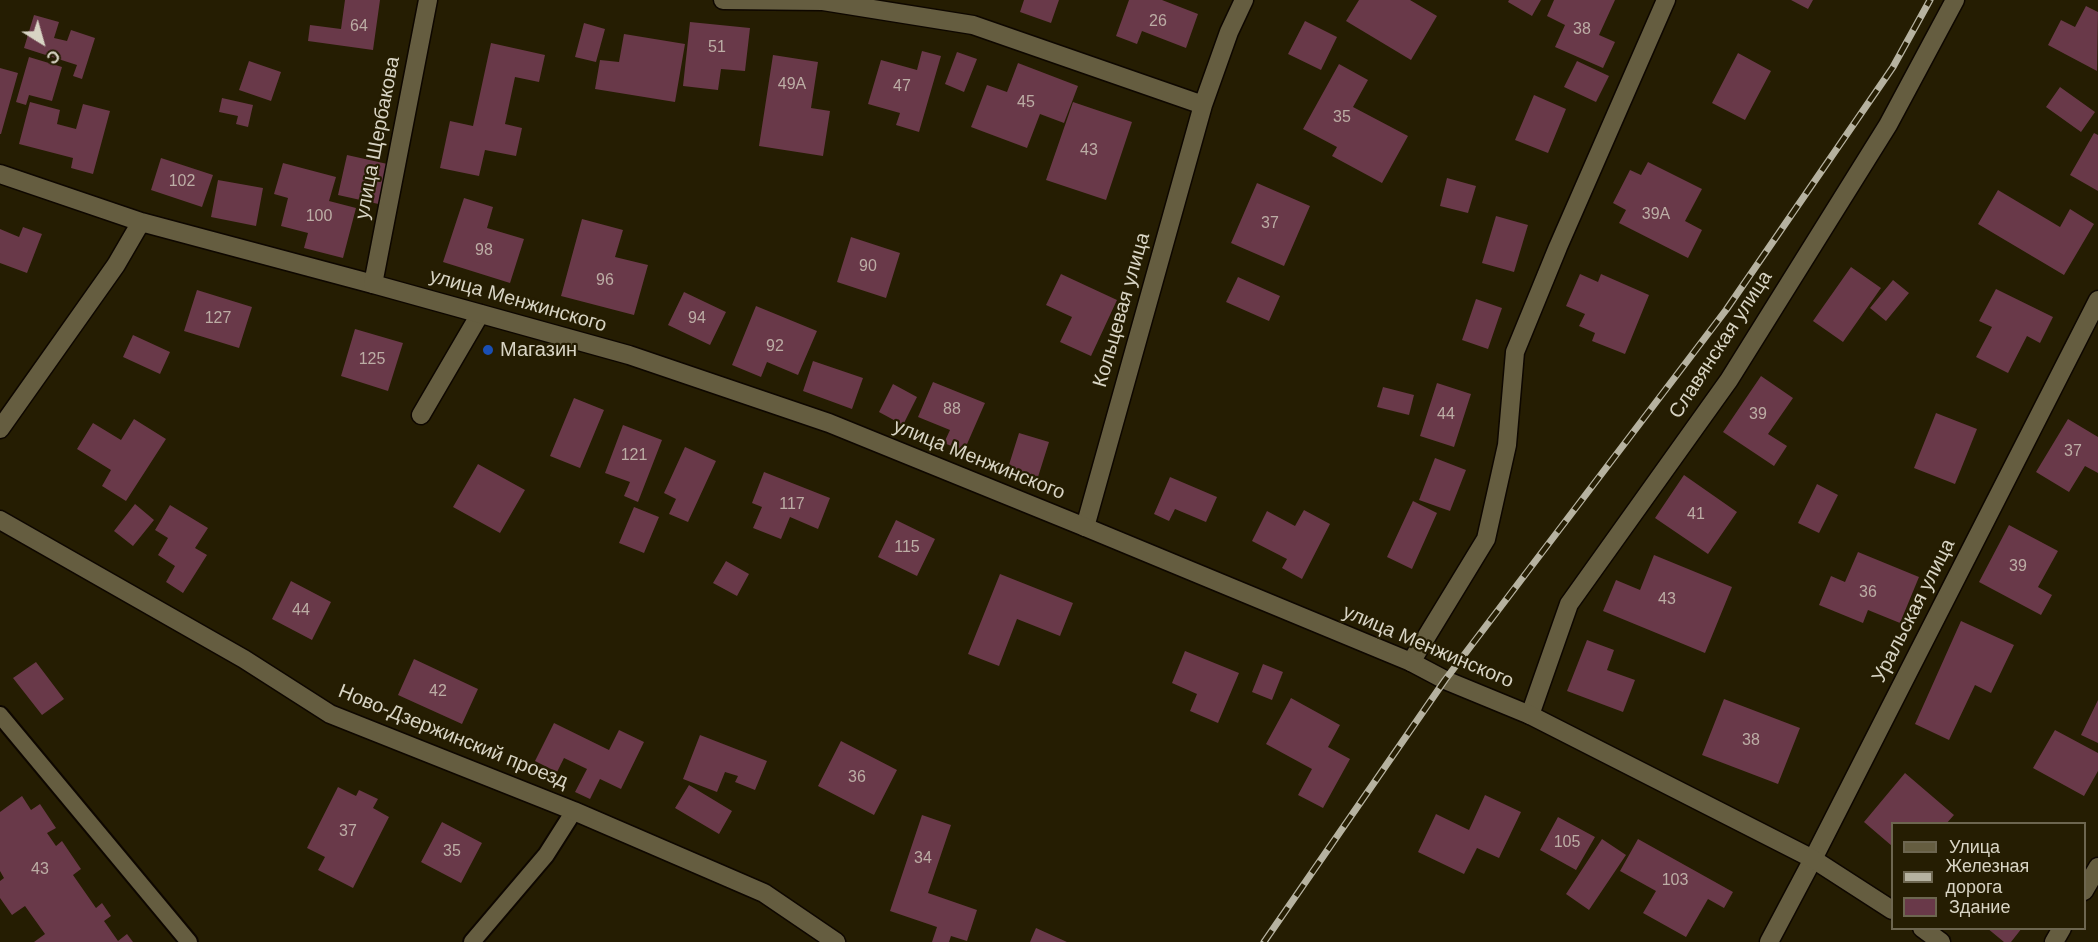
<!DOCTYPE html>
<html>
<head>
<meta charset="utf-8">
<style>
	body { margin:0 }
	#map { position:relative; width:2098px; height:942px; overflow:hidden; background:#251d02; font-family:Arial,sans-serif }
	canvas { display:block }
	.legend { position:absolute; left:1891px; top:822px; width:195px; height:108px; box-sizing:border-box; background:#251d02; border:2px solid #6d6650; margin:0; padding:8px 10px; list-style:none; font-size:18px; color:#d8d4c4 }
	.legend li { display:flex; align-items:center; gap:12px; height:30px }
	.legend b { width:30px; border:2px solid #6d6650 }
	.north { position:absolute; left:12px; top:12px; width:60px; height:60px; -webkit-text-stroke:4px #251d02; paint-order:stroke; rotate:143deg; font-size:16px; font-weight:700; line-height:24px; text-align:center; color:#d8d4c4 }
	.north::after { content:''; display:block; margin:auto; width:21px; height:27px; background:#d8d4c4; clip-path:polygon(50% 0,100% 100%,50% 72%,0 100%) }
</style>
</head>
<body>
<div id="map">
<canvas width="2098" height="942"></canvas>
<ul class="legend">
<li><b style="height:8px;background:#655d40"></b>Улица</li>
<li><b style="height:8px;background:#b6b2a0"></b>Железная дорога</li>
<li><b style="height:16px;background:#693949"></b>Здание</li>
</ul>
<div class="north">С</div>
</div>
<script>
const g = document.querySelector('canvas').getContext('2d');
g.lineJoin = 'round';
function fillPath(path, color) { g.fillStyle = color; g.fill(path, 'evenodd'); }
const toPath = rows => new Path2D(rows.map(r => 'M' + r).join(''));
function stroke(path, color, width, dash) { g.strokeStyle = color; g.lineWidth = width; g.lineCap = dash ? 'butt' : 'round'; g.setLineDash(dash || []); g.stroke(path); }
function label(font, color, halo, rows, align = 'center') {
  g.font = font + ' Arial,sans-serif'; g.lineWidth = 4.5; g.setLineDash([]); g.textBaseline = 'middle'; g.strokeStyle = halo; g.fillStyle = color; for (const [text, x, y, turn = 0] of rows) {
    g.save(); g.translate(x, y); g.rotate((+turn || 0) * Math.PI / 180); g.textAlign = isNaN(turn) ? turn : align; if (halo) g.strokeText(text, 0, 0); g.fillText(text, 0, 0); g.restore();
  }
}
const building = toPath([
	[345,0,380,0,373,50,308,41,310,25,341,29],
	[1024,0,1059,0,1051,23,1020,12],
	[1129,0,1162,0,1198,14,1186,48,1142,31,1137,44,1116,36],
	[1359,0,1410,0,1437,16,1411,60,1346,21],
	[1509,0,1541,0,1532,16,1508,2],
	[1554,0,1615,0,1599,35,1615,42,1603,68,1555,47,1565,25,1547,16],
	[1791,0,1813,0,1808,9],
	[2086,6,2098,12,2097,71,2048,45,2061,20,2075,27],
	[34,15,59,22,54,38,67,41,71,30,95,38,82,79,73,76,77,65,24,48],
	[1305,21,1337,37,1321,70,1288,54],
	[690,22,750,28,745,71,721,69,718,90,683,86],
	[584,23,605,29,596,62,575,57],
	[624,34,685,44,675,102,595,89,600,60,619,62],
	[491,43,545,55,539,82,515,77,505,124,522,128,516,156,485,150,479,176,440,168,450,121,473,126],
	[922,51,941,56,919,132,896,125,900,113,868,104,881,60,917,70],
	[957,52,977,59,964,92,945,84],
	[1738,53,1771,71,1745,120,1712,103],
	[773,55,818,62,811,108,830,111,823,156,759,146],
	[29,57,62,67,52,101,29,95,26,105,16,102],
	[249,61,281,72,271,101,239,90],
	[1577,61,1609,76,1596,102,1564,87],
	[1018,63,1078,86,1064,123,1040,114,1027,148,971,127,987,85,1007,92],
	[1339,64,1368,80,1353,107,1408,136,1382,183,1332,156,1337,147,1303,129],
	[0,68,18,73,1,134,0,134],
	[2060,87,2095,112,2081,132,2046,107],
	[1534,95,1566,109,1548,153,1515,140],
	[222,98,253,105,248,127,236,124,238,116,219,112],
	[30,102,60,110,57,124,76,129,83,104,110,111,93,174,71,168,73,158,19,144],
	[1073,102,1132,122,1106,200,1046,180],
	[2094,133,2098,135,2098,191,2070,175],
	[347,155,392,165,383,205,338,195],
	[161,158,213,175,202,207,151,190],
	[1648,162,1702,189,1685,221,1702,230,1688,258,1619,223,1626,210,1613,203,1630,170,1641,175],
	[283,163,336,177,329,201,356,208,343,258,304,248,308,233,281,226,288,198,274,194],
	[1447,178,1476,186,1468,213,1440,206],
	[218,180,263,188,256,226,211,217],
	[1257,183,1310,206,1284,266,1231,243],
	[1998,190,2060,227,2070,209,2094,224,2064,275,1978,224],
	[464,198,493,207,487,228,524,239,510,283,443,262],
	[1496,216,1528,225,1514,272,1482,263],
	[582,219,623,230,615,257,648,265,634,315,561,296],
	[23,227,42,234,27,273,0,263,0,229,19,237],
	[851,237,900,253,886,298,837,282],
	[1851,267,1881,288,1843,342,1813,321],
	[1061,274,1117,300,1091,356,1060,342,1072,317,1046,305],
	[1580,274,1598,282,1601,274,1649,295,1625,354,1592,341,1595,333,1579,326,1585,314,1566,306],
	[1238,277,1280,296,1269,321,1226,302],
	[1893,280,1909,293,1886,321,1870,308],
	[1996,289,2053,317,2040,343,2027,336,2008,373,1976,357,1992,327,1979,321],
	[197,290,252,307,239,348,184,331],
	[684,292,726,312,710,345,668,325],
	[1476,299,1502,308,1488,349,1462,340],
	[756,306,817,331,798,375,767,362,761,377,732,365],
	[355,329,403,343,388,391,341,376],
	[133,335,170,352,160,374,123,357],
	[813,361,863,378,852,409,803,391],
	[1761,376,1793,398,1768,434,1787,446,1774,466,1723,432],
	[933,382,985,403,964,451,944,443,950,430,918,417],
	[1437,383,1471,394,1454,447,1420,436],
	[893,384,917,397,903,425,879,412],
	[1383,387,1414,395,1409,415,1377,407],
	[574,398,604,410,580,468,550,456],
	[1936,413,1977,429,1955,484,1914,468],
	[134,419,166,439,126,501,102,486,111,470,77,449,93,423,121,440],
	[2068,419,2098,437,2098,473,2085,466,2069,492,2036,472],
	[623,425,662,440,638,502,624,496,630,482,605,473],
	[1019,433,1049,442,1038,477,1008,468],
	[685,447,716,461,688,522,669,514,676,499,664,493],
	[1435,458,1466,470,1450,511,1419,500],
	[478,464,525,490,500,533,453,507],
	[764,472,830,498,818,529,790,517,781,539,753,528,762,507,752,503],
	[1684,475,1737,512,1708,554,1655,518],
	[1170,477,1217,497,1206,522,1175,509,1169,521,1154,514],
	[1817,484,1838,495,1819,533,1798,523],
	[1413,501,1437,513,1412,569,1387,557],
	[135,504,154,520,133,546,114,531],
	[170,505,208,528,195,548,207,555,183,593,166,582,175,566,158,555,168,538,155,530],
	[634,507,659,517,644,553,619,543],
	[1304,510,1330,524,1302,579,1282,568,1287,559,1252,541,1267,511,1295,526],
	[896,520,935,539,917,576,878,557],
	[2009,525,2058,551,2038,587,2052,595,2041,615,1979,582],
	[1858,552,1919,577,1900,623,1868,610,1863,623,1819,605,1831,576,1845,582],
	[1654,555,1732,587,1705,653,1603,611,1616,580,1640,590],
	[726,561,749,574,737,596,713,583],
	[1000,574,1073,603,1060,636,1017,619,999,666,968,654],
	[291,581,331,602,312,640,272,619],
	[1961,621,2014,645,1991,693,1975,685,1949,740,1915,724],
	[1587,640,1614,650,1607,670,1635,680,1623,712,1567,691],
	[1185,651,1239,673,1218,723,1190,711,1197,694,1172,683],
	[414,659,478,689,462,724,398,695],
	[36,662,64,699,42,715,13,678],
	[1263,664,1283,672,1272,700,1252,692],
	[1291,698,1340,725,1328,747,1350,759,1323,808,1298,795,1312,769,1266,744],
	[1724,699,1800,728,1778,784,1702,755],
	[2098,700,2098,743,2081,735],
	[554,723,609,750,619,730,644,742,621,789,600,779,590,799,575,792,587,769,564,758,557,772,535,761],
	[2055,730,2098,753,2098,771,2084,796,2033,768],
	[700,735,767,761,755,790,735,782,738,776,725,772,717,792,683,779],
	[841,741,897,770,874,815,818,786],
	[1905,773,1954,815,1946,824,1892,824,1892,846,1864,822],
	[689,785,732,811,719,834,675,808],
	[338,787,356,796,359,790,378,799,373,808,389,817,353,888,318,870,325,857,307,848],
	[1485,795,1521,812,1499,858,1477,848,1464,874,1418,852,1436,814,1469,830],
	[22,796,31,810,40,804,56,828,47,833,56,846,62,841,81,869,73,875,96,908,102,903,111,916,104,921,118,941,127,934,133,942,34,942,45,934,25,906,12,915,0,898,0,881,4,878,0,871,0,812],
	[922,815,951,825,928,893,977,910,967,941,951,936,949,942,932,942,937,927,890,911],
	[1558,817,1595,837,1576,870,1540,850],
	[442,822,482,843,461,883,421,862],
	[1602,839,1626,855,1589,910,1566,894],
	[1638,839,1733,892,1724,908,1708,899,1686,937,1643,913,1656,891,1620,871],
	[1036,928,1067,942,1030,942],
	[1987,928,2022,928,2011,942,2004,942]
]);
const lane = toPath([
	[0,715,189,942],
	[472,942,546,855,574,811]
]);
const street = toPath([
	[723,0,823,1,973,25,1203,105],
	[0,174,141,222,373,284],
	[421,415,480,314],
	[0,429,116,265,141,222],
	[0,520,244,659,330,714,574,811,764,893,836,942],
	[1085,527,1203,105,1229,32,1244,0],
	[1411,662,1486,539,1507,445,1515,352,1558,247,1666,0],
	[1530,715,1569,604,1729,380,1888,125,1955,0],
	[2084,891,2098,867],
	[1769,942,1813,859,2098,300],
	[2054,942,2062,928]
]);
const secondary = toPath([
	[428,0,373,284,629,355,829,423,1085,527,1411,662,1445,680,1530,715,1813,859,1892,910],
	[1922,928,1941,942]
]);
const rail = toPath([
	[1264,942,1445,680,1726,310,1893,67,1930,0]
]);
const markers = [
	[488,350,6,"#1a4fb4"]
];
const numberNames = [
	["26",1158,22],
	["64",359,27],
	["38",1582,30],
	["51",717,48],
	["49А",792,85],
	["47",902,87],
	["45",1026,103],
	["35",1342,118],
	["43",1089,151],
	["102",182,182],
	["39А",1656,215],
	["100",319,217],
	["37",1270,224],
	["98",484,251],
	["90",868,267],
	["96",605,281],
	["127",218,319],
	["94",697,319],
	["92",775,347],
	["125",372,360],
	["88",952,410],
	["44",1446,415],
	["39",1758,415],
	["37",2073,452],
	["121",634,456],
	["117",792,505],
	["41",1696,515],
	["115",907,548],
	["39",2018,567],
	["36",1868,593],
	["43",1667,600],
	["44",301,611],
	["42",438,692],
	["38",1751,741],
	["36",857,778],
	["37",348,832],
	["105",1567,843],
	["35",452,852],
	["34",923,859],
	["43",40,870],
	["103",1675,881]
];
const streetNames = [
	["улица Щербакова",378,138,-79],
	["улица Менжинского",518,301,16],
	["Кольцевая улица",1122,310,-74],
	["Славянская улица",1721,345,-57],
	["улица Менжинского",979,460,22],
	["Уральская улица",1914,611,-63],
	["улица Менжинского",1428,647,23],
	["Ново-Дзержинский проезд",453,737,22]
];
const poiNames = [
	["Магазин",500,350]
];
fillPath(building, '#693949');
stroke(lane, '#0e0700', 20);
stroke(street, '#0e0700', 21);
stroke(secondary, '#0e0700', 21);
stroke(lane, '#655d40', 16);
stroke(street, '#655d40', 18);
stroke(secondary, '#655d40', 18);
stroke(rail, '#b6b2a0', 7);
stroke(rail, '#251d02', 4.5, [14]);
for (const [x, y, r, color] of markers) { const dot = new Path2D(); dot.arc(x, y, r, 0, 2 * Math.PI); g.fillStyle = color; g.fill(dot); stroke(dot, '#251d02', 2); }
label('16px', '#bcada5', null, numberNames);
label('20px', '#d8d4c4', '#251d02', streetNames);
label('20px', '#d8d4c4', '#251d02', poiNames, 'left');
</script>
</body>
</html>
